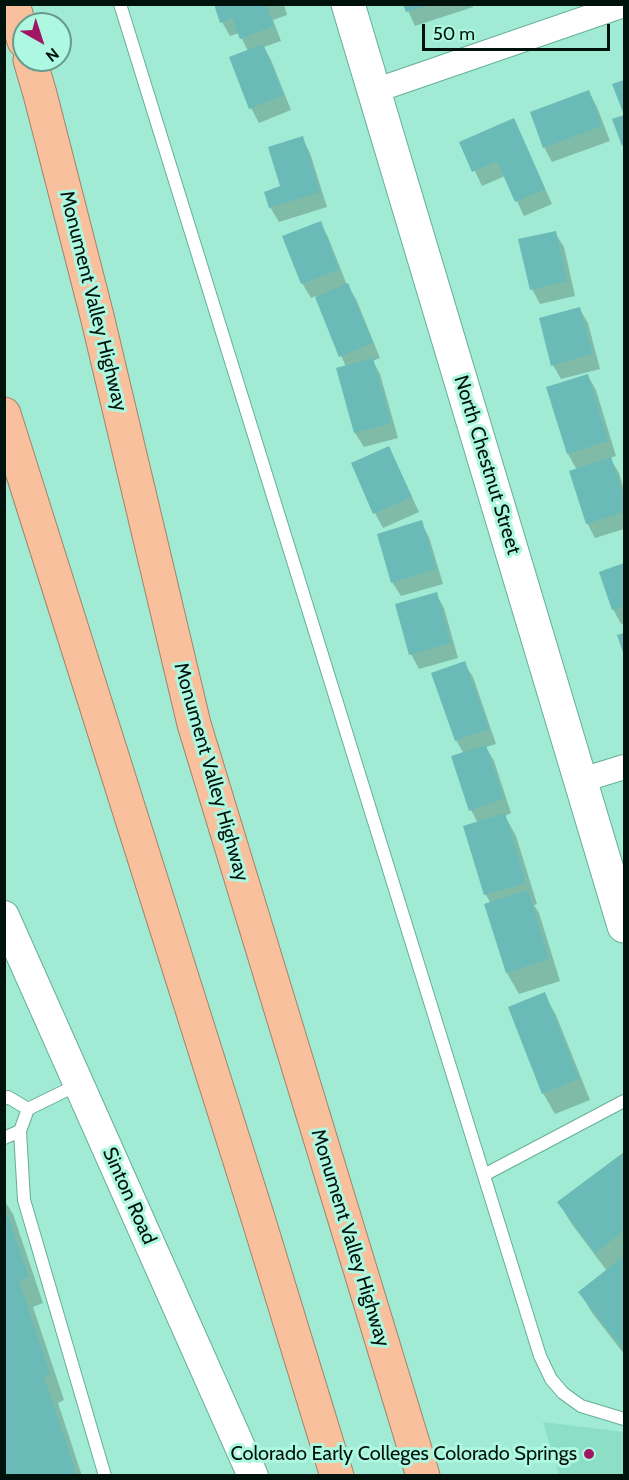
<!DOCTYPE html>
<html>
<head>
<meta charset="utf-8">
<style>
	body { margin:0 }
	#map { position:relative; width:629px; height:1480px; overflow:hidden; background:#a1ead3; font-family:Cabin,sans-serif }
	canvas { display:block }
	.frame { position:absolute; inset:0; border:6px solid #00120c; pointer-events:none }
	.north { position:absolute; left:12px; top:12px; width:60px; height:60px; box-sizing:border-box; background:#aef7e0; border:2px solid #689b8b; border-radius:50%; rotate:141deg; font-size:16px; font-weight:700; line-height:24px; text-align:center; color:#00120c }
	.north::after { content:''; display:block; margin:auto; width:21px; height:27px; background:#9f1663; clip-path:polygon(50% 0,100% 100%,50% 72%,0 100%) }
	.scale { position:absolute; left:422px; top:24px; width:188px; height:27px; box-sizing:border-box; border:3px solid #00120c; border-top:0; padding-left:8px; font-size:18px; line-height:21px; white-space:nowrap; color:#00120c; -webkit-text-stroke:4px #aef7e0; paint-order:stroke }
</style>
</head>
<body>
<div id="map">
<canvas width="629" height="1480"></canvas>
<div class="frame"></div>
<div class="north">N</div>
<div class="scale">50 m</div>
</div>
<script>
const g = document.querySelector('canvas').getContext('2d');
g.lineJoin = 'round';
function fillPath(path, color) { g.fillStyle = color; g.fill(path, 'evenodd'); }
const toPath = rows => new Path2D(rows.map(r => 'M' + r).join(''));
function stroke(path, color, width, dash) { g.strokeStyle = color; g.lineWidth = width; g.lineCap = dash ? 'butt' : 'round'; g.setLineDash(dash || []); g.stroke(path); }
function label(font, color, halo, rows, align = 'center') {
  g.font = font + ' Cabin,sans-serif'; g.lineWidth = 6; g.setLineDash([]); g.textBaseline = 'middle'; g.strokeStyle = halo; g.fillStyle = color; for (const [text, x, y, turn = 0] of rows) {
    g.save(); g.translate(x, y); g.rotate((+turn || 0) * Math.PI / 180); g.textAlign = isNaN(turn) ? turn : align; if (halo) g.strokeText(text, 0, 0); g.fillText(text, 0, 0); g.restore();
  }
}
const built = toPath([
	[543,1422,624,1432,624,1475,559,1475]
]);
const shadow = toPath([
	[215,4,284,4,287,15,273,20,281,41,264,47,271,60,291,110,259,123,251,108,248,51,239,33,230,36,222,22],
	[405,4,472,4,473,7,415,26],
	[589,92,597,107,610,141,552,162,544,147],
	[513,120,521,134,552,204,524,216,505,176,482,186,461,142],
	[302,138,310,153,327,207,279,222,270,207,282,187],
	[320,223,328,237,347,285,356,299,380,358,373,361,380,374,398,438,364,447,355,433,338,369,346,367,316,296,311,298,302,283],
	[555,233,564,247,575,296,540,304,532,289],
	[579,308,588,323,600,369,561,379,553,365],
	[588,376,596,390,616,456,610,458,619,473,624,490,624,529,595,538,587,523,577,470,568,454],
	[389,448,419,512,383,528,375,513],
	[421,522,429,537,443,584,401,596,392,582],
	[624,565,624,623,621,624,613,609,601,573],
	[436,594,444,608,458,658,419,669,411,654],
	[464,663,473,677,496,744,486,747,494,761,511,813,505,816,516,836,537,904,534,905,539,913,560,981,519,994,507,973,491,904,486,895,465,827,478,823,471,810,464,754,456,740],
	[544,994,556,1015,590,1100,555,1114,543,1093],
	[624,1154,624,1354,593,1314,580,1293,607,1271,571,1223,559,1203],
	[4,1200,13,1214,43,1303,33,1307,64,1400,58,1403,82,1476,4,1476]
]);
const building = toPath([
	[214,4,266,4,274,26,240,39,232,18,220,23],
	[403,4,428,4,428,5,406,12],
	[263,44,284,95,249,109,229,57],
	[624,80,624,145,622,146,612,119,624,115,612,84],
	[589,90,602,126,543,148,530,112],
	[514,118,545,189,515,202,497,161,472,172,459,142],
	[303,136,320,192,269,208,264,192,280,186,268,147],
	[321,221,339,270,301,284,282,236],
	[556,231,567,281,530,290,518,239],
	[348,283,373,343,339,357,315,297],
	[580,307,593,354,551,366,539,318],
	[373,358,391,423,354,433,336,368],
	[588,374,608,441,567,454,546,387],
	[389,446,412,497,373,514,351,463],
	[611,457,624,498,624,512,586,524,569,471],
	[422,520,436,569,391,583,377,534],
	[624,563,624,606,612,610,599,572],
	[437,592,451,643,409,655,395,604],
	[624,633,624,655,617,635],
	[465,661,489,729,455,741,431,673],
	[486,745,504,799,469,811,451,756],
	[505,813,526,883,484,895,463,826],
	[528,890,549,959,506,973,484,904],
	[545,992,579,1079,542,1094,508,1007],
	[624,1152,624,1231,595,1253,557,1202],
	[4,1205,29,1277,19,1281,50,1373,44,1376,77,1476,4,1476],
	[624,1256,624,1350,578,1292]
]);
const service = toPath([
	[120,4,540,1356,551,1379,563,1393,581,1406,624,1419],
	[4,1099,8,1097,28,1109],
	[20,1131,24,1200,105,1476],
	[4,1138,20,1131,28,1109,79,1084],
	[484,1175,624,1101]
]);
const minor = toPath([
	[374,91,624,5],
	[582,780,624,767]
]);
const tertiary = toPath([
	[4,916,253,1476]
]);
const secondary = toPath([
	[348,4,624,926]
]);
const motorway = toPath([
	[13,4,24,41],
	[30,60,40,94,97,316,194,724,423,1476],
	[4,414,258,1218,337,1476]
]);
const markers = [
	[589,1454,6,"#9f1663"]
];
const streetNames = [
	["Monument Valley Highway",93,301,76],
	["North Chestnut Street",487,465,73],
	["Monument Valley Highway",211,772,74],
	["Sinton Road",129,1196,66],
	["Monument Valley Highway",350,1238,73]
];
const poiNames = [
	["Colorado Early Colleges Colorado Springs",577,1454]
];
fillPath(built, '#8cdec5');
fillPath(shadow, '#0003');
fillPath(building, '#6abab8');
stroke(service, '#66ae99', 14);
stroke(minor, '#66ae99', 26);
stroke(tertiary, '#66ae99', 32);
stroke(secondary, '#66ae99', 35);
stroke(motorway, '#a1836a', 35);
stroke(service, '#fff', 12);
stroke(minor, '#fff', 24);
stroke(tertiary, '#fff', 30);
stroke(secondary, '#fff', 33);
stroke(motorway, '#f8c09c', 33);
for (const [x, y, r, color] of markers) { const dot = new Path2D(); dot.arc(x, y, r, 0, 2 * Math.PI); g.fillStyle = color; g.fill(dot); stroke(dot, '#aef7e0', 2); }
label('20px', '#00120c', '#aef7e0', streetNames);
label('20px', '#00120c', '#aef7e0', poiNames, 'right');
</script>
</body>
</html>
